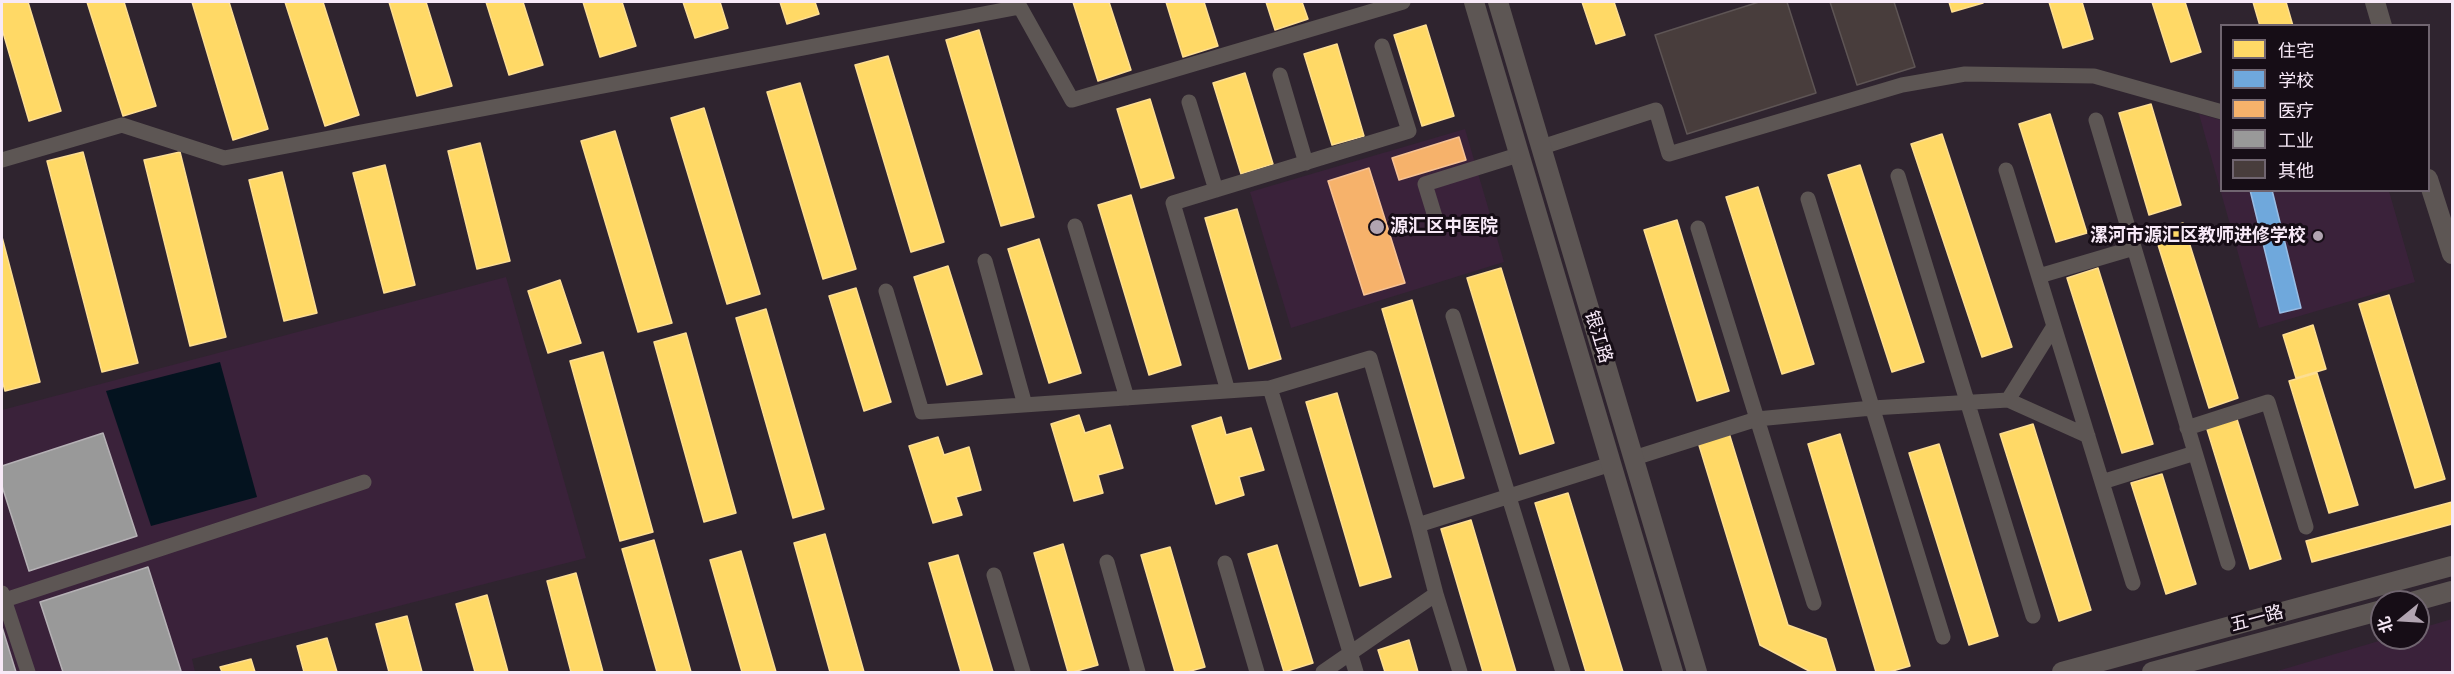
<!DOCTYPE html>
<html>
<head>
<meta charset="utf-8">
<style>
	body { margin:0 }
	#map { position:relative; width:2454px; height:674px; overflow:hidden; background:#2f242f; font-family:Merriweather,"Noto Sans SC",serif }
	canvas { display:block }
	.frame { position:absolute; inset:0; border:3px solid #f7e9f7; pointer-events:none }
	.legend { position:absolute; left:2220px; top:24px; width:210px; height:168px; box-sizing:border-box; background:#160d16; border:2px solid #706570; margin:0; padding:8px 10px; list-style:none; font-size:18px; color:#f7e9f7 }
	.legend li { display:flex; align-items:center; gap:12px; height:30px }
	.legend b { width:30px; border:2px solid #706570 }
	.north { position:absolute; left:2370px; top:590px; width:60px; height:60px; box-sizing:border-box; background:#160d16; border:2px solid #706570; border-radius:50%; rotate:252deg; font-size:16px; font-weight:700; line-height:24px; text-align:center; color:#f7e9f7 }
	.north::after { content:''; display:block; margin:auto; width:21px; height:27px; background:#b1a4b1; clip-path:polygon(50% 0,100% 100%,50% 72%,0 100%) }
</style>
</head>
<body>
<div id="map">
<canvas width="2454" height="674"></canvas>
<div class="frame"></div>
<ul class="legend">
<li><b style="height:16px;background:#ffd966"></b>住宅</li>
<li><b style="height:16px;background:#6fa8dc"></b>学校</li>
<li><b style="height:16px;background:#f6b26b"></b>医疗</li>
<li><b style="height:16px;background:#999"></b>工业</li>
<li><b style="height:16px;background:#483d3c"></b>其他</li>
</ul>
<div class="north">北</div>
</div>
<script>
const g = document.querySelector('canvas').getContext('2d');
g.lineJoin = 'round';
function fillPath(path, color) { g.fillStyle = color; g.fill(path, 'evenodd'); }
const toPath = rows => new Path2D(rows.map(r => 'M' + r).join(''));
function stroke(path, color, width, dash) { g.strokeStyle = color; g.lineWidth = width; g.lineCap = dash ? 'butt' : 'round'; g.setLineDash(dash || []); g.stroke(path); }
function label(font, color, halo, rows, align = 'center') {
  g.font = font + ' Merriweather,"Noto Sans SC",serif'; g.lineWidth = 6; g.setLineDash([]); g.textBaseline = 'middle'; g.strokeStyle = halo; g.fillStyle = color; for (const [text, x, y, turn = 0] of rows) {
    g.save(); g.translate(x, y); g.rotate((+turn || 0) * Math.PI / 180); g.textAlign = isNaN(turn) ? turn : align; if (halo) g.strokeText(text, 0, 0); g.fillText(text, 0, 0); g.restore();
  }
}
const built = toPath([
	[2199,114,2221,120,2222,190,2389,191,2415,282,2259,328],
	[1465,129,1504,262,1291,328,1250,192],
	[506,277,586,558,192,659,195,672,2,672,2,410],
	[2452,619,2452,672,2274,672,2389,638,2418,638,2418,629]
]);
const water = toPath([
	[220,362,257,497,151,526,106,391]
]);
const homes = toPath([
	[2,2,28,2,61,111,29,121,2,29,2,2],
	[87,2,124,2,156,106,123,116,87,2],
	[192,2,229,2,268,129,233,140,192,2],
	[285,2,323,2,359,115,325,126,285,2],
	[389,2,426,2,452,86,417,96,389,2],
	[486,2,523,2,543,65,509,75,486,2],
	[583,2,622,2,636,46,600,57,583,2],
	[683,2,720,2,728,28,695,38,683,2],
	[780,2,815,2,819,14,787,24,780,2],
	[1073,2,1109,2,1131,70,1098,81,1073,2],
	[1166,2,1204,2,1218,46,1183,57,1166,2],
	[1266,2,1302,2,1308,19,1275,30,1266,2],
	[1582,2,1614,2,1625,35,1596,44,1582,2],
	[1949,2,1983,2,1983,3,1952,12,1949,2],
	[2049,2,2082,2,2093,39,2063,48,2049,2],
	[2152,2,2185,2,2201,52,2171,62,2152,2],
	[2253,2,2286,2,2293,26,2260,26,2253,2],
	[1426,25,1454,116,1422,126,1394,35,1426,25],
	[979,30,1034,217,1001,226,946,40,979,30],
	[1337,44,1364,136,1332,145,1304,54,1337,44],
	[888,56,944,242,911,252,855,65,888,56],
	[1245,73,1273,164,1241,174,1213,83,1245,73],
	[800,83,856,269,823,279,767,92,800,83],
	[1150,99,1174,178,1141,188,1117,109,1150,99],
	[2151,104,2181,205,2149,215,2119,113,2151,104],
	[704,108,760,294,727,304,671,118,704,108],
	[2050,114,2087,233,2056,242,2019,124,2050,114],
	[615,131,672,323,638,332,581,141,615,131],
	[1942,134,2012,347,1982,357,1911,144,1942,134],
	[480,143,510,261,477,269,448,151,480,143],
	[83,152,138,363,102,372,47,161,83,152],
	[180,152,226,337,190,346,144,160,180,152],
	[385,165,415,285,384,293,353,173,385,165],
	[1860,165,1924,362,1892,372,1828,175,1860,165],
	[282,172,317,313,284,321,249,180,282,172],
	[1758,187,1814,364,1782,374,1726,197,1758,187],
	[1131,195,1181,365,1149,375,1098,205,1131,195],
	[1237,209,1281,359,1249,369,1205,218,1237,209],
	[1677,220,1729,391,1697,401,1644,230,1677,220],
	[2183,223,2238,398,2209,408,2154,232,2183,223],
	[2,237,40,382,5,391,2,380,2,237],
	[1039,239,1081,373,1049,383,1008,249,1039,239],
	[948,266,982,374,947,385,914,277,948,266],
	[1501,268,1554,443,1520,454,1467,278,1501,268],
	[2098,268,2153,444,2122,453,2067,278,2098,268],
	[560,280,581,343,548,353,528,291,560,280],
	[856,288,891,402,864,411,829,296,856,288],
	[2389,295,2445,479,2415,488,2359,304,2389,295],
	[1412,300,1464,478,1434,487,1382,309,1412,300],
	[766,309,824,509,793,518,736,318,766,309],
	[2313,325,2326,369,2296,378,2283,335,2313,325],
	[686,333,736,513,704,522,654,342,686,333],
	[603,352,653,532,620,541,570,361,603,352],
	[2317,373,2358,505,2329,513,2289,381,2317,373],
	[1337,393,1391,577,1360,586,1306,402,1337,393],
	[1079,415,1085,433,1110,425,1123,468,1098,475,1103,493,1074,501,1051,424,1079,415],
	[2236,416,2281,559,2250,569,2206,426,2236,416],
	[1221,417,1226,435,1251,428,1264,470,1239,477,1244,495,1216,504,1192,426,1221,417],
	[2033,424,2091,610,2059,621,2000,434,2033,424],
	[1729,433,1788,625,1826,639,1836,672,1811,672,1760,645,1698,442,1729,433],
	[1840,434,1910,666,1889,672,1876,672,1808,444,1840,434],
	[938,437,944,455,969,447,981,490,956,497,962,515,933,523,909,446,938,437],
	[1939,444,1998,636,1969,645,1909,453,1939,444],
	[2162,474,2196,584,2166,594,2131,483,2162,474],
	[1568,493,1623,672,1586,672,1535,503,1568,493],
	[2452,502,2452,524,2312,562,2306,541,2452,502],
	[1471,520,1516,672,1483,672,1441,529,1471,520],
	[825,534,864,672,830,672,794,543,825,534],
	[654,540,691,672,657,672,622,549,654,540],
	[1063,544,1098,665,1073,672,1068,672,1034,553,1063,544],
	[1277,545,1313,663,1284,672,1248,554,1277,545],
	[1170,547,1205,667,1187,672,1175,672,1141,555,1170,547],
	[741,551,776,672,742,672,710,560,741,551],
	[958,555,993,672,961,672,929,563,958,555],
	[576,573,603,672,571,672,547,581,576,573],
	[487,595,508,672,475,672,456,604,487,595],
	[407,616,422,672,389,672,376,624,407,616],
	[327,638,337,672,304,672,297,646,327,638],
	[1409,640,1418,672,1385,672,1378,650,1409,640],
	[251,659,255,672,222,672,220,667,251,659]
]);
const schools = toPath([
	[2250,190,2272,190,2301,308,2280,313,2250,190]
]);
const health = toPath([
	[1459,137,1466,160,1399,180,1392,158,1459,137],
	[1369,168,1405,283,1364,295,1328,181,1369,168]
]);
const industry = toPath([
	[103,433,137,536,29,571,2,486,2,466,103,433],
	[148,567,181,671,63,672,40,602,148,567],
	[2,627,16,672,2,672,2,627]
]);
const building = toPath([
	[1759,2,1787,2,1816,93,1687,134,1655,35,1759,2],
	[1830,2,1894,2,1915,67,1857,85,1830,2]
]);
const minor = toPath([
	[1280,75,1306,163],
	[1189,102,1216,190],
	[2096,120,2228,563],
	[1542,147,1656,110,1669,154,1902,85,1965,74,2094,76,2222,112],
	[2,160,122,125,224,158,1020,7,1072,100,1403,2],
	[2006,170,2133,583],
	[1898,176,2033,616],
	[1808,199,1943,637],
	[1436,220,1425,184,1518,155],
	[1075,226,1127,398],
	[1698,228,1814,603],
	[985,261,1025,405],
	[2039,276,2134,248],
	[886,291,922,412,1270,388,1370,358,1418,525],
	[1453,316,1563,672],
	[1270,388,1356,672],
	[1228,391,1173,203,1409,131,1382,46],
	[2008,400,2088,436],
	[2187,428,2268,402,2306,527],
	[1634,458,1757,419,1872,408,2008,400,2054,326],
	[2102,482,2195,453],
	[1107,562,1138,672],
	[1225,563,1257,672],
	[994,575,1023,672],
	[2,593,28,672],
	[1436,594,1460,672],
	[2,601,364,482],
	[1323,672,1436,594,1418,525,1611,464]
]);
const tertiary = toPath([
	[1474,2,1673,672],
	[1498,2,1697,672],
	[2375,2,2382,26],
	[2428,179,2452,254],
	[2412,602,2452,591],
	[2062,672,2452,566],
	[2152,672,2382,610]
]);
const markers = [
	[1377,227,8,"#b1a4b1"],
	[2318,236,6,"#b1a4b1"]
];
const poiNames = [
	["源汇区中医院",1390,227],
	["漯河市源汇区教师进修学校",2306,236,"right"]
];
const streetNames = [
	["银江路",1598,337,73],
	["五一路",2257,619,-15]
];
fillPath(built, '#3a223a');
fillPath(water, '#04131f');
fillPath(homes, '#ffd966');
stroke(homes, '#fdde92', 1.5);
fillPath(schools, '#6fa8dc');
stroke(schools, '#98bce4', 1.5);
fillPath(health, '#f6b26b');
stroke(health, '#f6c295', 1.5);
fillPath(industry, '#999');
stroke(industry, '#b5b1b5', 1.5);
fillPath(building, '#483d3c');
stroke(building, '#5e5555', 1.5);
stroke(minor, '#5d5654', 15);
stroke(tertiary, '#5d5654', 20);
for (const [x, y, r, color] of markers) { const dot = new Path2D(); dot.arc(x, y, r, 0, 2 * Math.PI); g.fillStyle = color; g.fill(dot); stroke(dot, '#160d16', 2); }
label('bold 18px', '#f7e9f7', '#160d16', poiNames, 'left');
label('18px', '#f7e9f7', '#160d16', streetNames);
</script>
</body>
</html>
